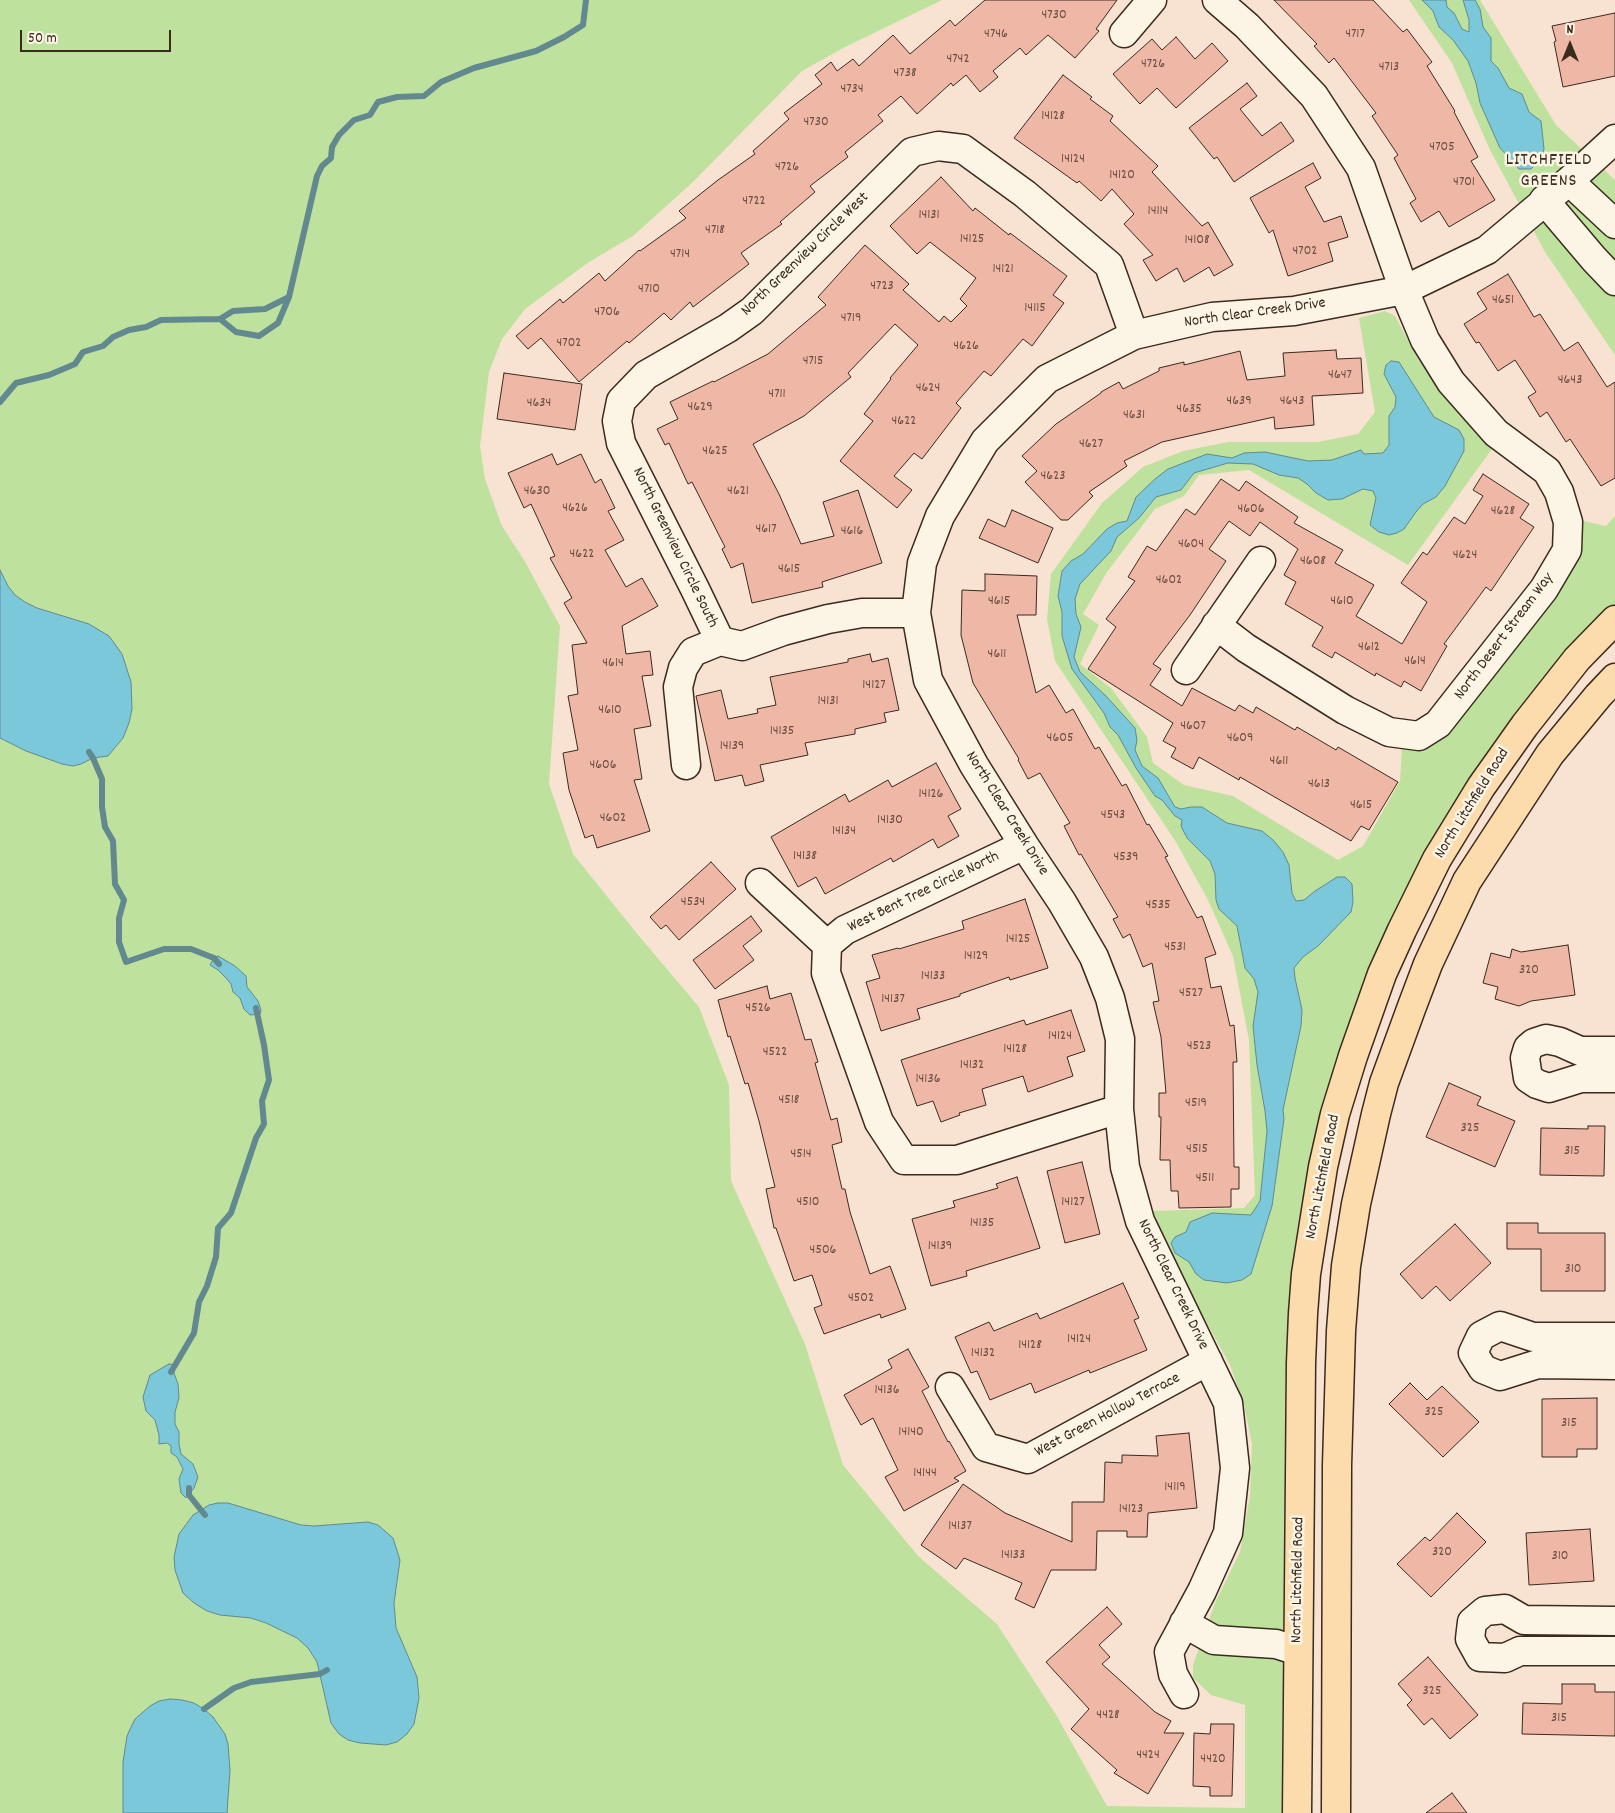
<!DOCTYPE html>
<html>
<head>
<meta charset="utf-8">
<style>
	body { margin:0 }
	#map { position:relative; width:1615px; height:1813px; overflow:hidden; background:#f8e2d2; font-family:Dekko,sans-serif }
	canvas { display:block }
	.north { position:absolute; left:1545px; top:20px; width:50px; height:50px; -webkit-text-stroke:4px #fcf5e5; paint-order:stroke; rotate:0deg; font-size:14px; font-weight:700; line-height:20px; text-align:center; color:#3b2a1e }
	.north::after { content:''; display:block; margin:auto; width:18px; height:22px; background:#3b2a1e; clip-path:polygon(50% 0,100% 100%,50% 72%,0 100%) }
	.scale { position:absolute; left:20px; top:30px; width:151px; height:22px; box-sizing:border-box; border:2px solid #3b2a1e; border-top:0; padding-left:6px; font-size:15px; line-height:18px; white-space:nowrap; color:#3b2a1e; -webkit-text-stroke:4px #fcf5e5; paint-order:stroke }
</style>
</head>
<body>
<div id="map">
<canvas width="1615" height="1813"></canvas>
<div class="north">N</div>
<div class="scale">50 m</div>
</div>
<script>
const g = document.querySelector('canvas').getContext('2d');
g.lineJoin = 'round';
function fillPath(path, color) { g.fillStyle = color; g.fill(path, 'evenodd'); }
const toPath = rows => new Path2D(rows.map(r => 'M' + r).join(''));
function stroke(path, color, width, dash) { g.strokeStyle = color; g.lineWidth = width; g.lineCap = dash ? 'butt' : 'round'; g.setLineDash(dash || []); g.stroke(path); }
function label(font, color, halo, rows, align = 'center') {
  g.font = font + ' Dekko,sans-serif'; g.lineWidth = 5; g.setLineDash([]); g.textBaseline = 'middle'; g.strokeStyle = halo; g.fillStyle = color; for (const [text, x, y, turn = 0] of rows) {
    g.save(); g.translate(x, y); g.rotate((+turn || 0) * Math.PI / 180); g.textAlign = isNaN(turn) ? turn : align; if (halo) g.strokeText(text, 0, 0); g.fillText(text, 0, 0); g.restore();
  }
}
const green = toPath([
	[0,0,942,0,845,47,802,71,693,182,633,236,589,262,525,309,502,339,489,372,480,446,485,479,502,526,524,560,560,626,549,784,573,854,639,936,699,1007,729,1085,731,1181,805,1344,843,1465,918,1556,997,1624,1055,1713,1107,1806,1245,1808,1245,1705,1211,1695,1193,1678,1193,1665,1215,1603,1240,1552,1250,1496,1252,1444,1244,1405,1230,1365,1167,1251,1152,1211,1244,1208,1255,1195,1249,1040,1233,956,1207,898,1176,842,1055,661,1047,619,1051,574,1102,503,1143,467,1183,451,1228,442,1318,442,1358,434,1375,412,1359,318,1385,311,1395,316,1419,361,1494,446,1408,565,1249,470,1199,475,1184,496,1155,509,1107,572,1083,614,1099,625,1080,664,1112,689,1147,737,1153,763,1184,785,1233,796,1338,860,1363,846,1400,781,1402,747,1425,740,1579,520,1606,526,1615,516,1615,605,1530,699,1468,784,1313,1165,1289,1813,0,1813],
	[1409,0,1480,0,1556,125,1615,180,1615,355,1545,252,1490,150,1452,63]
]);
const water = toPath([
	[1422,0,1446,0,1447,7,1454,13,1462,29,1469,32,1469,20,1463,0,1475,0,1480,9,1483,27,1491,38,1491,61,1498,68,1509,88,1522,94,1529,112,1541,121,1544,149,1540,160,1531,169,1519,169,1500,148,1480,103,1476,83,1468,61,1453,40,1439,27,1433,11,1422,0],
	[1391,361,1399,362,1434,417,1459,430,1464,439,1464,451,1445,486,1436,497,1423,504,1416,512,1404,529,1397,533,1389,535,1379,532,1370,525,1376,498,1373,491,1363,489,1342,499,1328,500,1316,493,1307,484,1298,478,1279,475,1253,464,1228,463,1194,473,1181,490,1156,497,1139,518,1117,537,1111,551,1080,584,1075,599,1076,614,1081,627,1074,657,1080,672,1106,696,1135,728,1137,740,1135,750,1142,766,1158,778,1175,807,1181,809,1191,807,1202,807,1227,823,1262,831,1273,840,1283,852,1289,865,1292,893,1296,901,1304,900,1315,891,1337,877,1345,877,1352,884,1353,902,1351,912,1318,946,1303,957,1294,968,1295,978,1302,1010,1301,1026,1283,1110,1284,1119,1272,1206,1251,1274,1242,1280,1227,1283,1204,1280,1196,1274,1189,1262,1175,1253,1171,1243,1175,1237,1186,1232,1190,1222,1212,1213,1251,1215,1260,1201,1267,1131,1265,1111,1257,1065,1253,1026,1258,992,1254,979,1245,968,1237,926,1219,909,1216,900,1215,874,1210,861,1187,838,1181,826,1182,820,1175,816,1162,800,1155,796,1136,768,1118,735,1110,727,1104,713,1072,669,1062,636,1062,612,1058,596,1062,571,1071,561,1083,554,1107,529,1117,523,1127,521,1136,497,1155,479,1168,469,1207,454,1232,458,1244,453,1265,452,1308,461,1332,460,1361,450,1364,454,1383,453,1389,445,1389,416,1395,407,1396,397,1384,374,1386,365,1391,361],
	[0,570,8,586,15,595,25,602,37,608,89,624,109,636,122,654,131,682,132,709,129,723,123,738,108,756,93,758,81,764,73,766,62,764,26,751,0,738,0,570],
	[218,956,235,966,246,976,247,987,258,1001,261,1010,260,1014,250,1015,244,1009,240,998,233,992,231,984,226,978,218,970,210,965,214,958,218,956],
	[169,1364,175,1365,174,1373,178,1384,179,1398,175,1412,175,1424,179,1432,179,1444,181,1454,193,1464,198,1477,194,1488,186,1498,181,1493,179,1479,183,1469,177,1457,171,1453,171,1446,167,1443,159,1444,159,1435,155,1420,146,1411,143,1397,150,1375,169,1364],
	[218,1503,228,1503,301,1525,314,1526,368,1522,378,1525,393,1538,400,1560,394,1603,396,1628,417,1677,419,1698,414,1724,407,1734,397,1742,386,1745,360,1743,348,1740,339,1734,331,1723,317,1662,308,1648,297,1638,266,1623,251,1618,220,1615,207,1611,194,1603,183,1593,175,1570,174,1557,179,1534,193,1515,209,1505,218,1503],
	[170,1699,182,1700,194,1703,204,1709,213,1717,225,1734,228,1744,230,1770,227,1813,123,1813,123,1762,127,1736,131,1727,135,1719,150,1706,159,1701,170,1699]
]);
const stream = toPath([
	[220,319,236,332,259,336,278,323,289,297,317,176,322,166,331,158,332,147,339,135,354,120,370,115,378,102,397,97,424,96,441,82,474,68,536,51,564,37,583,25,586,0],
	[0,402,16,383,49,375,75,364,83,352,103,346,113,337,129,330,146,327,161,320,220,319,233,311,265,309,289,297],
	[89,752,93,758,102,779,102,807,105,827,113,841,115,884,124,900,119,918,119,942,126,962,164,949,191,949,214,958,219,964],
	[171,1372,194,1333,199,1302,207,1286,216,1257,218,1228,231,1213,256,1138,264,1124,262,1101,269,1080,264,1045,256,1008],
	[189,1488,189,1495,205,1515],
	[204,1709,234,1688,251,1682,320,1674,327,1670]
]);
const building = toPath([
	[985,0,1117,0,1096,29,1099,31,1075,58,1048,35,1026,55,1020,48,993,71,998,77,980,92,966,75,953,86,951,83,917,114,901,96,878,115,883,121,845,152,848,157,810,186,815,192,780,222,782,224,741,253,749,264,693,307,690,302,671,320,664,313,629,343,627,341,579,382,541,338,528,349,516,336,560,299,563,303,599,273,605,281,639,250,640,251,686,218,679,211,718,180,755,154,753,151,789,119,784,113,822,84,815,75,831,62,837,71,853,59,859,66,893,35,910,54,950,20,955,26,985,0],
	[1274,0,1373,0,1403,32,1407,29,1432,62,1427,66,1455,111,1454,112,1478,157,1471,161,1495,200,1449,227,1439,211,1421,222,1410,203,1416,199,1394,158,1398,155,1372,116,1376,113,1334,58,1329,63,1314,46,1317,44,1274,0],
	[1615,13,1615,76,1563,87,1554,42,1556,41,1552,26,1615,13],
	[1176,37,1195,59,1212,43,1228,61,1176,108,1157,88,1140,104,1113,74,1152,39,1162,50,1176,37],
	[1063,75,1092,97,1090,99,1113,116,1110,121,1158,166,1152,172,1202,226,1208,222,1233,265,1214,276,1209,267,1184,282,1177,268,1156,281,1143,260,1153,255,1124,224,1134,214,1112,189,1101,201,1079,181,1077,183,1014,138,1063,75],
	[1247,83,1257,96,1240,109,1262,136,1281,122,1294,141,1234,182,1217,157,1214,159,1189,128,1247,83],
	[1313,163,1321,178,1305,187,1324,222,1341,216,1348,237,1328,243,1333,261,1288,276,1273,230,1269,233,1250,198,1313,163],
	[941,177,973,211,975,208,1009,235,1010,233,1067,276,1053,295,1064,303,1032,346,1023,339,991,376,984,371,956,403,961,408,922,459,914,453,894,476,912,490,897,508,840,461,873,421,864,414,891,379,890,378,918,345,895,324,848,373,851,377,804,416,753,444,779,494,801,544,834,536,823,502,858,490,882,563,822,582,823,587,752,603,743,563,731,568,722,549,725,547,692,482,688,484,669,443,665,445,657,429,678,419,670,402,713,381,714,382,768,354,826,305,818,297,865,245,909,284,903,290,939,322,944,316,951,322,967,306,960,299,976,278,930,242,917,254,890,226,941,177],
	[1508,274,1534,317,1540,314,1564,351,1578,342,1607,387,1615,382,1615,478,1601,486,1570,439,1566,442,1547,412,1540,417,1528,397,1536,392,1515,360,1498,371,1479,342,1476,343,1464,324,1487,309,1477,293,1508,274],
	[1336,350,1337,359,1361,358,1363,393,1312,396,1314,425,1275,429,1274,417,1162,442,1124,461,1127,466,1089,492,1093,496,1068,520,1061,520,1025,482,1037,471,1022,456,1056,424,1101,393,1101,392,1119,382,1123,389,1159,371,1159,368,1184,362,1184,365,1240,351,1247,380,1285,376,1283,353,1336,350],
	[504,373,582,384,575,430,497,419,504,373],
	[552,454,557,465,581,454,595,483,601,479,615,508,608,511,624,540,605,550,626,587,642,578,658,606,622,626,626,654,650,651,653,675,642,676,651,726,634,729,642,779,634,780,650,831,597,848,593,835,585,838,569,790,563,753,578,750,568,696,578,694,572,645,587,643,564,603,572,598,550,558,555,556,531,504,524,508,508,473,552,454],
	[1483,474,1529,504,1520,518,1534,527,1491,591,1486,587,1444,644,1447,646,1421,691,1404,681,1401,687,1376,673,1375,676,1335,652,1332,658,1312,646,1323,627,1285,604,1296,582,1284,575,1298,549,1260,522,1250,536,1229,521,1209,549,1226,561,1190,615,1153,664,1161,669,1150,685,1182,706,1192,688,1235,711,1239,705,1253,713,1256,707,1295,730,1297,727,1336,750,1338,747,1398,782,1369,830,1361,826,1351,841,1240,777,1239,780,1199,757,1193,769,1171,757,1176,748,1163,741,1173,723,1088,669,1116,627,1106,619,1135,581,1128,577,1147,546,1156,551,1186,509,1195,515,1221,479,1239,491,1246,481,1298,517,1294,523,1343,550,1335,563,1374,585,1356,616,1402,644,1427,602,1401,583,1423,552,1427,555,1454,517,1465,524,1483,496,1473,490,1483,474],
	[1012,510,1053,528,1038,563,979,538,988,519,1005,527,1012,510],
	[985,574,1037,576,1036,615,1017,615,1036,693,1049,685,1066,713,1073,709,1095,749,1099,747,1122,786,1126,784,1147,825,1149,824,1168,856,1165,857,1197,918,1202,916,1216,954,1205,958,1211,988,1221,986,1230,1026,1234,1025,1237,1062,1233,1062,1234,1167,1239,1167,1239,1189,1231,1189,1231,1207,1179,1208,1178,1191,1171,1191,1170,1160,1160,1160,1161,1117,1159,1117,1159,1093,1166,1093,1161,1037,1153,1002,1159,1001,1152,963,1143,967,1130,934,1123,938,1113,919,1118,917,1081,854,1079,855,1064,826,1070,823,1040,773,1028,779,1018,760,1019,759,973,683,961,635,962,590,985,591,985,574],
	[870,654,872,662,888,658,899,710,884,713,886,722,855,729,855,734,805,743,808,755,760,765,764,781,745,786,742,775,715,781,696,696,721,690,728,719,758,713,757,709,776,705,770,677,848,662,848,659,870,654],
	[936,763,961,809,948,816,959,836,938,848,933,839,893,862,891,858,825,894,816,877,798,887,771,837,845,794,849,802,888,780,892,787,936,763],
	[711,862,736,889,679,940,666,925,661,929,650,917,711,862],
	[1025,899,1048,968,1010,980,1009,977,960,994,960,996,917,1009,920,1019,881,1031,866,982,880,978,872,955,898,948,899,949,964,929,962,921,1025,899],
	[751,916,762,931,743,946,754,960,715,989,693,960,751,916],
	[1568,945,1575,995,1531,1001,1519,1006,1495,999,1498,987,1483,983,1491,953,1510,958,1512,949,1521,952,1568,945],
	[767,986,770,999,791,993,805,1040,811,1039,818,1062,815,1063,831,1120,837,1118,842,1142,832,1145,842,1189,845,1189,850,1212,870,1274,890,1266,906,1309,881,1318,880,1314,824,1334,814,1308,822,1305,812,1275,794,1281,776,1228,774,1228,766,1189,775,1187,759,1121,748,1083,745,1084,730,1036,728,1037,718,1000,767,986],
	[1071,1010,1085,1051,1067,1057,1073,1076,1028,1092,1023,1076,982,1089,986,1105,959,1113,960,1115,941,1122,933,1101,917,1106,901,1060,1024,1020,1026,1025,1071,1010],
	[1449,1083,1481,1097,1477,1105,1515,1121,1495,1167,1426,1137,1449,1083],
	[1588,1126,1605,1126,1604,1176,1540,1175,1541,1128,1588,1129,1588,1126],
	[1082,1162,1100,1234,1065,1243,1047,1171,1082,1162],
	[1017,1177,1040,1248,966,1271,967,1276,931,1286,912,1219,955,1207,953,1201,998,1188,996,1184,1017,1177],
	[1507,1223,1538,1223,1538,1233,1605,1233,1605,1291,1541,1291,1541,1249,1507,1249,1507,1223],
	[1455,1224,1491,1263,1450,1301,1436,1286,1422,1299,1400,1274,1455,1224],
	[1123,1283,1139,1318,1134,1320,1147,1350,1090,1373,1089,1370,1035,1393,1031,1383,990,1400,977,1371,971,1373,955,1337,989,1322,994,1331,1037,1313,1040,1319,1123,1283],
	[908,1349,929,1387,922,1391,948,1442,949,1441,966,1471,954,1478,959,1481,904,1511,885,1477,898,1470,873,1418,861,1425,844,1395,892,1368,888,1360,908,1349],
	[1410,1383,1427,1400,1442,1386,1479,1422,1443,1457,1389,1404,1410,1383],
	[1597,1398,1597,1449,1577,1449,1577,1457,1542,1457,1542,1399,1597,1398],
	[1189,1433,1197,1508,1148,1513,1147,1537,1127,1537,1127,1531,1097,1531,1096,1570,1051,1570,1034,1608,1015,1599,1022,1583,964,1558,956,1569,921,1545,963,1484,1005,1513,1072,1542,1072,1502,1104,1502,1105,1462,1122,1463,1122,1455,1158,1456,1156,1436,1189,1433],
	[1457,1513,1486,1542,1431,1597,1397,1564,1425,1537,1430,1541,1457,1513],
	[1590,1529,1594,1581,1529,1585,1526,1533,1590,1529],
	[1107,1607,1122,1624,1099,1645,1110,1657,1102,1664,1155,1712,1171,1721,1164,1733,1184,1733,1148,1794,1114,1773,1117,1770,1071,1729,1089,1709,1046,1662,1107,1607],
	[1428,1657,1478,1715,1450,1739,1432,1718,1424,1725,1407,1705,1412,1700,1398,1684,1428,1657],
	[1562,1684,1595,1684,1595,1692,1615,1692,1615,1736,1522,1734,1523,1703,1562,1704,1562,1684],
	[1211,1724,1234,1724,1232,1796,1210,1796,1210,1787,1193,1786,1194,1733,1210,1734,1211,1724],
	[1452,1793,1467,1813,1426,1813,1452,1793]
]);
const minor = toPath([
	[1124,33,1152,0],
	[1569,181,1615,224],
	[1544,200,1594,259,1615,281],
	[1216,625,1246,648,1345,710,1389,732,1419,736,1438,724,1544,589,1567,550,1568,522,1559,492,1547,471,1496,433,1451,382,1425,340,1404,290,1361,168,1314,96,1247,26,1217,0],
	[720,641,695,589,621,443,617,421,621,401,646,375,728,328,752,311,912,152,938,146,963,149,1025,194,1109,265,1134,335],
	[720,641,742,646,783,631,828,619,862,613,916,613],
	[1186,670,1261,561],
	[686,765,678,687,683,668,693,652,720,641],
	[760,883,827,945,826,973,879,1122,904,1160,957,1160,1119,1109],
	[827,945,845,930,1024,845],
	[1615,1051,1580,1051,1560,1042,1546,1039,1534,1043,1528,1048,1525,1058,1528,1078,1537,1084,1549,1088,1581,1078,1615,1078],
	[1615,1337,1533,1337,1500,1326,1481,1336,1473,1353,1483,1369,1500,1376,1538,1364,1615,1365],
	[950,1387,986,1447,1028,1459,1208,1361],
	[1615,1621,1524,1620,1505,1609,1485,1611,1472,1622,1470,1639,1480,1657,1505,1658,1520,1651,1615,1651],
	[1184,1623,1214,1640,1276,1644,1298,1651],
	[1184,1694,1173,1674,1169,1652,1202,1591,1228,1533,1235,1468,1228,1403,1140,1221,1125,1167,1119,1109,1120,1039,1110,998,1094,957,1062,902,1024,845,974,765,928,680,916,613,922,563,940,516,985,441,1047,379,1134,335,1212,317,1294,311,1404,290,1487,250,1569,181,1615,139]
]);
const major = toPath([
	[1297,1813,1301,1363,1303,1314,1306,1274,1315,1217,1323,1167,1335,1114,1353,1056,1382,974,1402,930,1437,859,1481,787,1525,725,1577,659,1615,620],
	[1336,1813,1337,1465,1341,1331,1346,1266,1356,1204,1376,1114,1384,1083,1411,1009,1428,964,1467,881,1550,754,1598,696,1615,678]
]);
const numberNames = [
	["4730",1054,16],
	["4746",996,35],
	["4717",1355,35],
	["4742",958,60],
	["4726",1153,65],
	["4713",1389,68],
	["4738",905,74],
	["4734",852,90],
	["14128",1053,117],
	["4730",816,123],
	["4705",1442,148],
	["14124",1073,160],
	["4726",787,168],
	["14120",1122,176],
	["4701",1464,183],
	["4722",754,202],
	["14114",1158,212],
	["14131",929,216],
	["4718",715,231],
	["14125",972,240],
	["14108",1197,241],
	["4702",1305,252],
	["4714",680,255],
	["14121",1003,270],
	["4723",882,287],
	["4710",649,290],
	["4651",1503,301],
	["14115",1035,309],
	["4706",607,313],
	["4719",851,319],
	["4702",569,344],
	["4626",966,347],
	["4715",813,362],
	["4647",1340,376],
	["4643",1570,381],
	["4624",928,389],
	["4711",777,395],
	["4639",1239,402],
	["4643",1292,402],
	["4634",539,404],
	["4629",700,408],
	["4635",1189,410],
	["4631",1134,416],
	["4622",904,422],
	["4627",1091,445],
	["4625",715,452],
	["4623",1053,477],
	["4630",537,492],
	["4621",738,492],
	["4626",575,509],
	["4606",1251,510],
	["4628",1503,512],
	["4617",766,530],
	["4616",852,532],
	["4604",1191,545],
	["4622",582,555],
	["4624",1465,556],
	["4608",1313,562],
	["4615",789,570],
	["4602",1169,581],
	["4615",999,602],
	["4610",1342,602],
	["4612",1369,648],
	["4611",997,655],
	["4614",1415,662],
	["4614",613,664],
	["14127",874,686],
	["14131",828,702],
	["4610",610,711],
	["4607",1193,727],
	["14135",782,732],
	["4605",1060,739],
	["4609",1240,739],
	["14139",732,747],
	["4611",1279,762],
	["4606",603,766],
	["4613",1319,785],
	["14126",931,795],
	["4615",1361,806],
	["4543",1113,816],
	["4602",613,819],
	["14130",890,821],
	["14134",844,832],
	["14138",805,857],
	["4539",1126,858],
	["4534",693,903],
	["4535",1158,906],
	["14125",1018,940],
	["4531",1175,948],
	["14129",976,957],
	["320",1529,971],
	["14133",933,977],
	["4527",1191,994],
	["14137",893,1000],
	["4526",758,1009],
	["14124",1060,1037],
	["4523",1199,1047],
	["14128",1015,1050],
	["4522",775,1053],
	["14132",972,1066],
	["14136",928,1080],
	["4518",789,1101],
	["4519",1196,1104],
	["325",1470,1129],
	["4515",1197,1150],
	["315",1572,1152],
	["4514",801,1155],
	["4511",1205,1179],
	["4510",808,1203],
	["14127",1073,1203],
	["14135",982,1224],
	["14139",940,1247],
	["4506",823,1251],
	["310",1573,1270],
	["4502",861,1299],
	["14124",1079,1340],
	["14128",1030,1346],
	["14132",983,1354],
	["14136",887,1391],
	["325",1434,1413],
	["315",1569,1424],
	["14140",911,1433],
	["14144",925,1474],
	["14119",1175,1488],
	["14123",1131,1510],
	["14137",960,1527],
	["320",1442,1553],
	["14133",1013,1556],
	["310",1560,1557],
	["325",1432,1692],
	["4428",1108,1716],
	["315",1559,1719],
	["4424",1148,1756],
	["4420",1213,1760]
];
const streetNames = [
	["North Greenview Circle West",806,255,-44],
	["North Clear Creek Drive",1255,314,-8],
	["North Greenview Circle South",674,548,64],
	["North Desert Stream Way",1505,637,-53],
	["North Litchfield Road",1473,804,-58],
	["North Clear Creek Drive",1006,814,58],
	["West Bent Tree Circle North",924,893,-26],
	["North Litchfield Road",1324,1177,-79],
	["North Clear Creek Drive",1172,1285,64],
	["West Green Hollow Terrace",1108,1416,-28],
	["North Litchfield Road",1299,1580,-89]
];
const neighbourhoodNames = [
	["LITCHFIELD",1549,162],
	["GREENS",1549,183]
];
fillPath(green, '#bee29d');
fillPath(water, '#7cc8db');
stroke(water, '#62898f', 1);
stroke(stream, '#62898f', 6);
fillPath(building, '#efb7a6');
stroke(building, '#3b2a1e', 1);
stroke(minor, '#3b2a1e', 31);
stroke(major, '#3b2a1e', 31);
stroke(minor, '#fcf5e5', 28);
stroke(major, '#fcdcac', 28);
label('14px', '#684d40', null, numberNames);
label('16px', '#3b2a1e', '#fcf5e5', streetNames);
g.letterSpacing = '1px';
label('18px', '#3b2a1e', '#fcf5e5', neighbourhoodNames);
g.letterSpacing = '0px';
</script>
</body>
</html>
